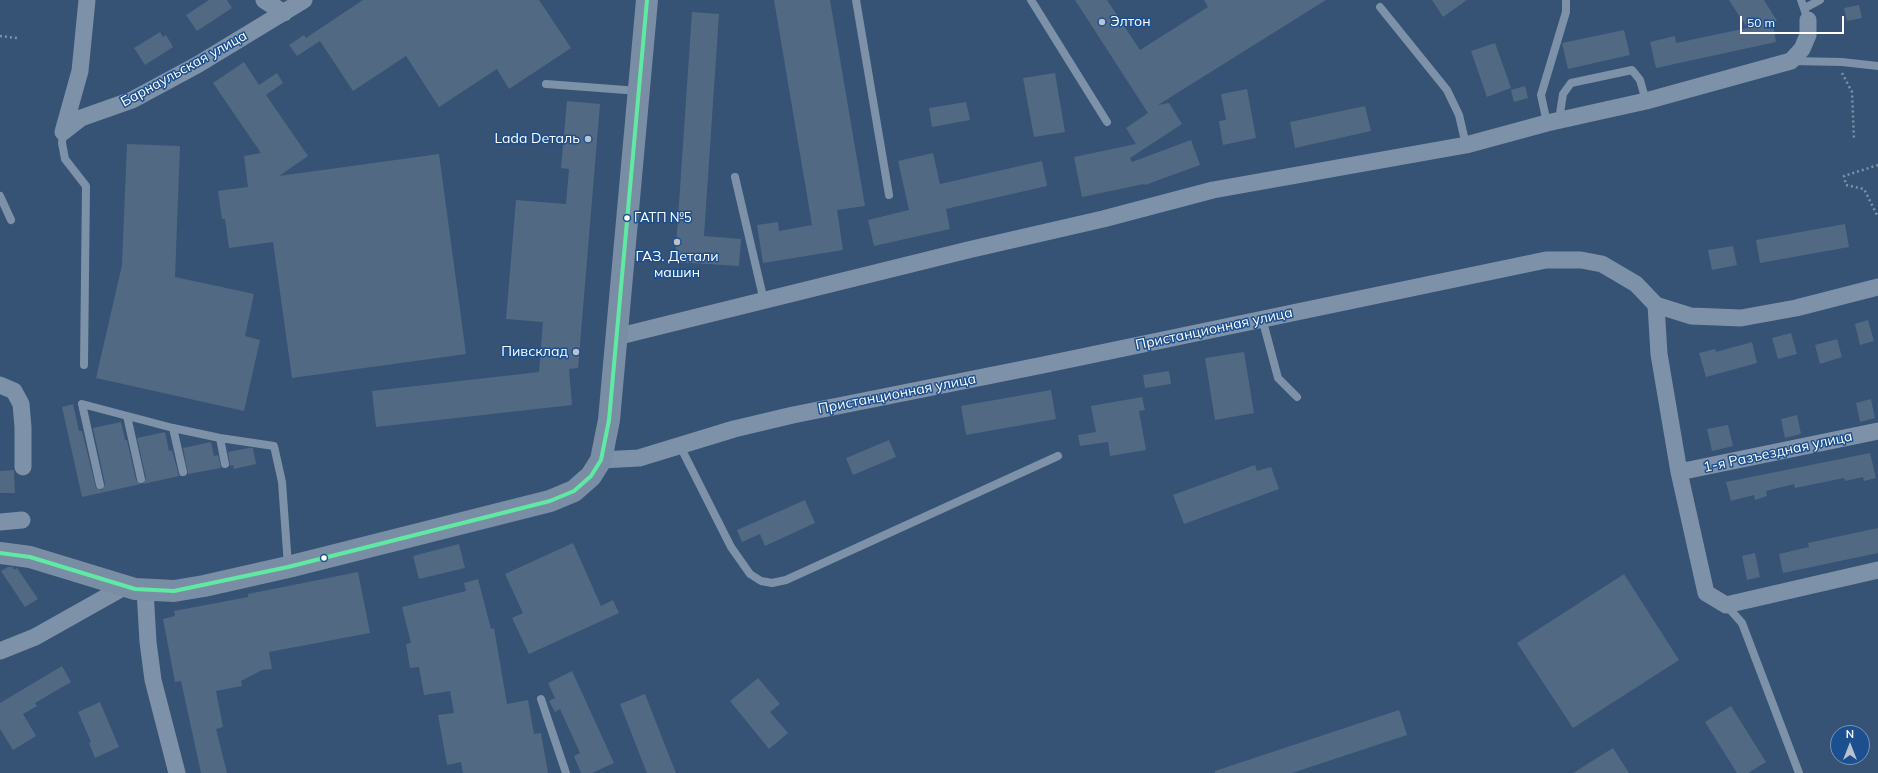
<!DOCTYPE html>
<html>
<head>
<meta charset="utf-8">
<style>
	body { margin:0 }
	#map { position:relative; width:1878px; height:773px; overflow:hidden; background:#365274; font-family:Mulish,sans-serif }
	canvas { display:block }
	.north { position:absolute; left:1830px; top:725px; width:40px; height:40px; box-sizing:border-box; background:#1b4f8f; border:1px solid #7695bc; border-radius:50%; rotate:0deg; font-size:11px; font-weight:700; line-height:16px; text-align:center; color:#fff }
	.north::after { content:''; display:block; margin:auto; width:14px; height:18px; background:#b9c2ce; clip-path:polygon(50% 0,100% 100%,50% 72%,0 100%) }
	.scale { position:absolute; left:1740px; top:16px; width:104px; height:18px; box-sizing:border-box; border:2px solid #fff; border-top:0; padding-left:5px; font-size:12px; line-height:14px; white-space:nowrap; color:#fff; -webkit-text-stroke:3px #1b4f8f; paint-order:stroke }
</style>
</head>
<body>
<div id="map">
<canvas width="1878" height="773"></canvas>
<div class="north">N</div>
<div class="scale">50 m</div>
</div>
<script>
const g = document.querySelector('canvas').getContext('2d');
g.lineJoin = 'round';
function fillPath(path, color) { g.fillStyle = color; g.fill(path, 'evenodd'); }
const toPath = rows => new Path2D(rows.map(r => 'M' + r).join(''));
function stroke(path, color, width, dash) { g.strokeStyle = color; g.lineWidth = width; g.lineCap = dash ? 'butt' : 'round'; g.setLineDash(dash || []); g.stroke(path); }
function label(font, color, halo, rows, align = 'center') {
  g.font = font + ' Mulish,sans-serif'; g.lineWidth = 3; g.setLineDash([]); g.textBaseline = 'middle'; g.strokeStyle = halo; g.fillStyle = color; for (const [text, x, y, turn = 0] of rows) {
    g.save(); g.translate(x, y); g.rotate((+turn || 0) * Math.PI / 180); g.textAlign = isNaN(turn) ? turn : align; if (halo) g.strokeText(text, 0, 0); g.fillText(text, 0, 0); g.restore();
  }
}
const building = toPath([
	[209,0,227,0,232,8,197,31,186,15],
	[363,0,539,0,571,48,509,89,497,69,439,107,406,56,353,91,320,41,297,56,289,45,304,35,306,38],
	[774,0,830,0,865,206,837,210,843,250,763,263,757,225,778,222,779,231,812,225],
	[1075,0,1107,0,1140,50,1208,7,1204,0,1326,0,1158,105,1169,103,1182,124,1130,158,1132,162,1191,140,1200,165,1145,185,1144,184,1082,197,1074,157,1136,144,1126,128,1148,113],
	[1432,0,1467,0,1443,17],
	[1729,0,1764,0,1777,21,1773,24,1776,42,1656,68,1650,42,1675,36,1676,43,1747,28],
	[1859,5,1862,18,1847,21,1844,8],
	[692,12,719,14,704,236,741,239,739,266,675,262],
	[1624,30,1630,55,1568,69,1562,43],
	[160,32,163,37,166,35,173,47,145,65,134,48],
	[1495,43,1511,88,1487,97,1471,51],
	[244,62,259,85,277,73,283,83,266,95,308,156,279,176,439,154,466,354,292,378,273,242,229,248,225,219,222,219,218,191,248,187,244,156,261,153,213,83],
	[1055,73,1065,132,1034,137,1023,78],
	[1525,86,1528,98,1514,102,1511,90],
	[1247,89,1256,138,1223,145,1219,121,1226,120,1221,94],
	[567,101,600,104,578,368,569,369,572,405,376,427,372,391,539,372,543,322,506,319,516,200,566,204,569,169,561,168],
	[966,102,970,120,932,127,929,108],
	[1365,106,1371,131,1295,148,1290,122],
	[127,144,180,146,175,277,254,294,245,336,260,340,244,411,96,378,122,265],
	[933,153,940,184,1042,161,1047,186,946,209,950,229,874,246,868,220,909,210,898,161],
	[1845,224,1849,247,1760,263,1756,240],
	[1733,246,1737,265,1712,270,1708,250],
	[1868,320,1874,341,1860,345,1855,324],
	[1791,333,1797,354,1778,359,1772,338],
	[1837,339,1842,357,1820,364,1815,345],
	[1752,342,1757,363,1706,377,1699,353,1715,349,1716,352],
	[1244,352,1254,413,1215,420,1205,358],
	[1169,371,1171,384,1145,388,1143,375],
	[1051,390,1056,419,966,435,961,406],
	[1142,397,1145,410,1139,411,1146,450,1110,456,1108,442,1080,446,1078,435,1096,432,1091,406],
	[1871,399,1875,418,1860,422,1856,403],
	[73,404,79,431,82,431,96,488,102,490,105,484,93,428,121,422,125,440,127,440,136,480,141,484,82,497,62,407],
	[1797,415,1801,434,1785,438,1781,419],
	[1728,425,1733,446,1712,451,1707,429],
	[165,432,169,451,172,450,179,476,143,484,146,478,137,438],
	[889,440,896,457,853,475,846,458],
	[211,442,214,456,218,455,221,468,188,474,183,448],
	[249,448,253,448,256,464,234,469,233,465,230,466,228,452],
	[1870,453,1876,478,1864,481,1863,477,1845,481,1844,478,1795,488,1794,484,1766,491,1767,496,1755,500,1754,495,1731,501,1726,482],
	[1255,465,1257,471,1271,467,1279,489,1184,524,1173,495],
	[14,470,15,493,0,493,0,471],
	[805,500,815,523,765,546,760,534,742,542,737,530],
	[1878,528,1878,553,1783,573,1779,554,1809,547,1808,543],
	[573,543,601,606,613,600,619,613,529,654,512,618,523,613,505,574],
	[459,544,465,568,419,579,413,556],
	[1755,553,1760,577,1747,580,1742,556],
	[8,567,13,567,14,570,17,568,38,599,25,607,1,571],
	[358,572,370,633,269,652,272,669,262,670,241,681,242,686,216,691,223,727,216,729,227,773,201,773,181,681,175,682,163,619,175,616,174,611,248,597,248,594],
	[1624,574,1679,660,1573,728,1517,643],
	[478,579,491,629,494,628,507,704,528,700,534,734,541,733,548,773,463,773,461,762,447,765,438,715,454,713,450,691,424,695,419,667,410,668,406,644,411,643,402,607,466,591,464,583],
	[62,666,71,682,35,703,37,706,23,714,36,736,13,750,0,729,0,703],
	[572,671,614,763,592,773,581,773,574,756,580,753,560,709,555,712,549,701,555,698,548,683],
	[758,678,780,704,770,712,788,733,769,749,730,701],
	[645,694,668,753,676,773,647,773,643,763,620,704],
	[100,702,119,747,95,758,89,743,91,742,78,712],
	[1731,706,1766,762,1748,773,1737,773,1705,722],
	[1399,710,1407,735,1292,773,1215,773,1215,771],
	[1613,748,1629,773,1573,773]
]);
const path = toPath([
	[0,36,17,38],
	[1842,73,1852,92,1854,140],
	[1878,165,1844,176,1846,185,1864,189,1878,217]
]);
const service = toPath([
	[856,0,889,195],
	[1031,0,1107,122],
	[1801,0,1808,20],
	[1380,7,1447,90,1459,115,1466,145],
	[1805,8,1820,0],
	[1792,61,1842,62,1878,66],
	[546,84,639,91],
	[1559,120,1563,94,1571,83,1632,70,1640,80,1646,101],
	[1547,123,1541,95,1566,12,1566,0],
	[63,132,62,143,65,159,86,186,84,365],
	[735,177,764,301],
	[0,196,11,220],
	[1262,318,1278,378,1297,397],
	[127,416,141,479],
	[173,428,183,472],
	[220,438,225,464],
	[680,446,731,547,750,574,761,581,772,583,786,580,1058,456],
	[100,485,82,404,173,428,220,438,274,446,282,482,288,566],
	[1726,605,1742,623,1799,773],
	[541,699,566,773]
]);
const minor = toPath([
	[264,0,284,13],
	[63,132,81,118,132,100,197,65,304,0],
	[63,132,80,71,87,0],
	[1656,305,1659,354,1679,472,1706,593,1726,605,1878,570],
	[1656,305,1691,316,1741,318,1796,308,1878,287],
	[616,337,968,250,1103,219,1213,190,1466,145,1547,123,1646,101,1791,61,1802,49,1808,35,1808,20],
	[0,385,14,391,21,404,23,427,23,467],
	[601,460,639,458,734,429,793,415,1043,365,1546,260,1581,260,1602,264,1636,284,1656,305],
	[1679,472,1878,431],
	[0,522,22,520],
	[145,590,148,642,153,680,177,773],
	[0,651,35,637,124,587]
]);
const secondary = toPath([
	[0,553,30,557,135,589,174,591,204,586,288,567,550,501,574,491,591,476,601,460,609,420,647,0]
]);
const bus1 = toPath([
	[0,553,30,557,135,589,174,591,288,567,550,501,574,491,591,476,601,460,609,420,647,0]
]);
const markers = [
	[1102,22,4,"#b9c2ce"],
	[588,139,4,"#b9c2ce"],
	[627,218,3.5,"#fff"],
	[677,242,4,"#b9c2ce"],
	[576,352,4,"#b9c2ce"],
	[324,558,3.5,"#fff"]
];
const busNames = [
	["ГАТП №5",634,218]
];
const poiNames = [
	["Элтон",1110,22,"left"],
	["Lada Dеталь",580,139],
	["ГАЗ. Детали",677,257,"center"],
	["машин",677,273,"center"],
	["Пивсклад",568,352]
];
const streetNames = [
	["Барнаульская улица",184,69,-29],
	["Пристанционная улица",1214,329,-12],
	["Пристанционная улица",897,394,-11],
	["1-я Разъездная улица",1778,452,-12]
];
fillPath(building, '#526984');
stroke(path, '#7d92a8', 2.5, [2, 3]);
stroke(service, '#7d92a8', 8);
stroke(minor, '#7d92a8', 17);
stroke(secondary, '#798da4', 22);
stroke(bus1, '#60e9a3', 4);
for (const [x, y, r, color] of markers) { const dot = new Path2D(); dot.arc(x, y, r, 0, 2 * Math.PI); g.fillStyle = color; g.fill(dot); stroke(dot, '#1b4f8f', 1.5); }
label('13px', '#fff', '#1b4f8f', busNames, 'left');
label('14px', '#fff', '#1b4f8f', poiNames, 'right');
label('14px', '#fff', '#1b4f8f', streetNames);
</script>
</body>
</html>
